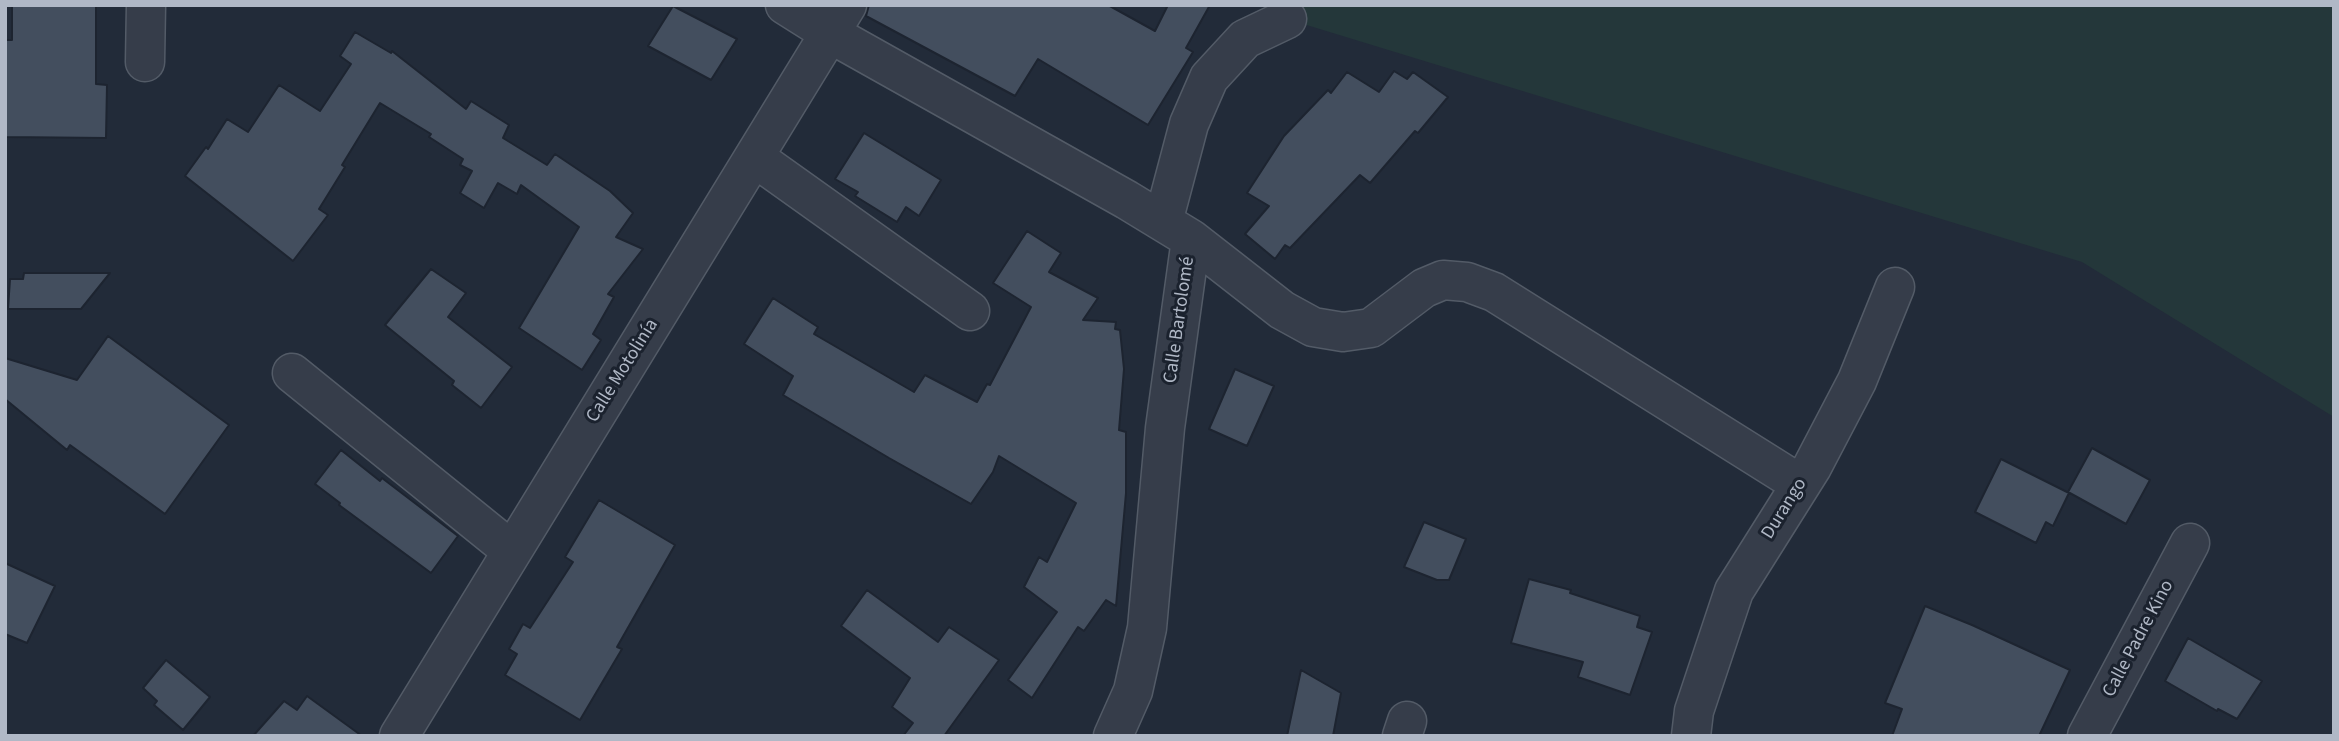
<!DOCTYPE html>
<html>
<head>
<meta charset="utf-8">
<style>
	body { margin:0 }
	#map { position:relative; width:2339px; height:741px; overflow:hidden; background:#222b39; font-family:"Source Sans 3",sans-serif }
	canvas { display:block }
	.frame { position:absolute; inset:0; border:7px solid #b0b8c6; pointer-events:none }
</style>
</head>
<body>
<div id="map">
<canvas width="2339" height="741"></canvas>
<div class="frame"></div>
</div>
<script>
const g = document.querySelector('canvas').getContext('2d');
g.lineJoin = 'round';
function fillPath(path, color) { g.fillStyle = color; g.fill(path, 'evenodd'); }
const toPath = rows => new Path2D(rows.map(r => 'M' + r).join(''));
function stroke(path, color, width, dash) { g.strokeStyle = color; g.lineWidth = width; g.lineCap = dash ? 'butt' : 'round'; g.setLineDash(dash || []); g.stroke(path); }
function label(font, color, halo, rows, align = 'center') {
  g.font = font + ' "Source Sans 3",sans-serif'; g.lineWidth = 6; g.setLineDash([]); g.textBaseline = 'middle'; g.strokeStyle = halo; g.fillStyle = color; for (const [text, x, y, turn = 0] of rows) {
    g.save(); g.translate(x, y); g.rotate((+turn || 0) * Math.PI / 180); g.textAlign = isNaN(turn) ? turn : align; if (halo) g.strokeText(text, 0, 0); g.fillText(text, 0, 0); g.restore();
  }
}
const green = toPath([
	[1265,5,2334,5,2334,417,2082,262,1287,19]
]);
const building = toPath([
	[12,5,96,5,96,84,107,85,106,138,5,137,5,40,12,40,12,5],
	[869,5,1108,5,1155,31,1168,5,1210,5,1186,48,1193,52,1148,125,1038,59,1015,96,866,16,869,5],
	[673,6,737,39,711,80,648,46,673,6],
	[355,32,391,53,392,51,466,109,471,101,509,125,503,138,547,165,555,154,610,191,633,213,616,237,643,249,608,294,614,297,593,334,601,340,582,370,519,328,579,227,521,185,517,194,498,183,484,208,460,193,472,171,460,165,463,159,429,137,431,134,380,103,342,165,345,167,319,209,328,215,293,261,185,176,206,147,208,149,227,119,248,132,279,85,320,111,351,64,340,56,355,32],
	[1394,71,1407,79,1413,72,1448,97,1418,133,1415,131,1370,183,1360,175,1290,248,1285,245,1275,259,1245,234,1269,206,1247,193,1284,136,1328,90,1331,93,1347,72,1379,92,1394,71],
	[864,133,941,180,919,216,906,207,897,222,855,196,858,192,835,179,864,133],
	[1027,231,1061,253,1049,272,1098,298,1083,320,1116,322,1115,329,1120,330,1124,369,1119,430,1126,432,1126,493,1116,606,1106,600,1084,631,1078,627,1032,698,1008,680,1057,612,1024,587,1039,557,1047,562,1076,503,999,456,993,472,971,504,889,458,783,395,793,376,744,344,773,298,818,327,814,334,914,392,925,375,977,402,987,384,990,385,1031,307,993,283,1027,231],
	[431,269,466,293,448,317,512,367,481,408,452,385,454,381,385,325,431,269],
	[24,273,110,273,81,309,8,309,10,279,23,279,24,273],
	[108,336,229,425,165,514,70,445,67,450,5,399,5,358,77,380,108,336],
	[1235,369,1274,386,1247,446,1209,429,1235,369],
	[2092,448,2150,480,2126,524,2068,492,2092,448],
	[341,450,380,481,382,478,458,536,431,573,339,505,340,503,315,484,341,450],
	[2001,459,2069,493,2053,526,2046,522,2036,543,1975,512,2001,459],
	[599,500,675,545,617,647,622,649,580,720,505,675,517,654,509,649,523,624,530,628,573,562,565,557,599,500],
	[1424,522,1466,539,1449,580,1437,580,1404,567,1424,522],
	[5,563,55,586,27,643,5,634,5,563],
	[1529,579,1571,590,1570,593,1640,616,1637,627,1652,632,1630,695,1578,677,1583,662,1511,643,1529,579],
	[867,590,938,642,949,627,999,660,944,736,903,736,913,723,892,707,910,678,841,626,867,590],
	[1925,606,1972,625,2070,670,2039,736,1892,736,1902,709,1885,703,1925,606],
	[2188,638,2262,681,2237,719,2218,709,2217,711,2165,681,2188,638],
	[166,660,210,697,183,730,154,705,157,701,143,688,166,660],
	[1301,670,1341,693,1333,736,1287,736,1301,670],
	[307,696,362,736,253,736,284,701,297,710,307,696]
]);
const minor = toPath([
	[785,5,831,34,1127,200,1191,239,1165,428,1147,628,1133,691,1113,736],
	[145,62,146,5],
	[754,157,970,311],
	[1163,222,1189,124,1209,78,1245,39,1287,19],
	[1191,239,1282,310,1313,327,1343,332,1371,328,1424,288,1443,280,1467,282,1494,292,1800,484],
	[292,373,512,551],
	[399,736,847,5],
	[1402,736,1407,721],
	[1691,736,1694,711,1734,591,1812,467,1857,381,1895,287],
	[2087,736,2190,543]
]);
const streetNames = [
	["Calle Bartolomé",1180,320,-82],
	["Calle Motolinía",623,371,-58],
	["Durango",1785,509,-58],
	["Calle Padre Kino",2139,639,-62]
];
fillPath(green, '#24373a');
fillPath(building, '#434e5e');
stroke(building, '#1d2430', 2);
stroke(minor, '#535b67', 41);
stroke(minor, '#363d4a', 38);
label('19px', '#b0b8c6', '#1b222e', streetNames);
</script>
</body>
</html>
